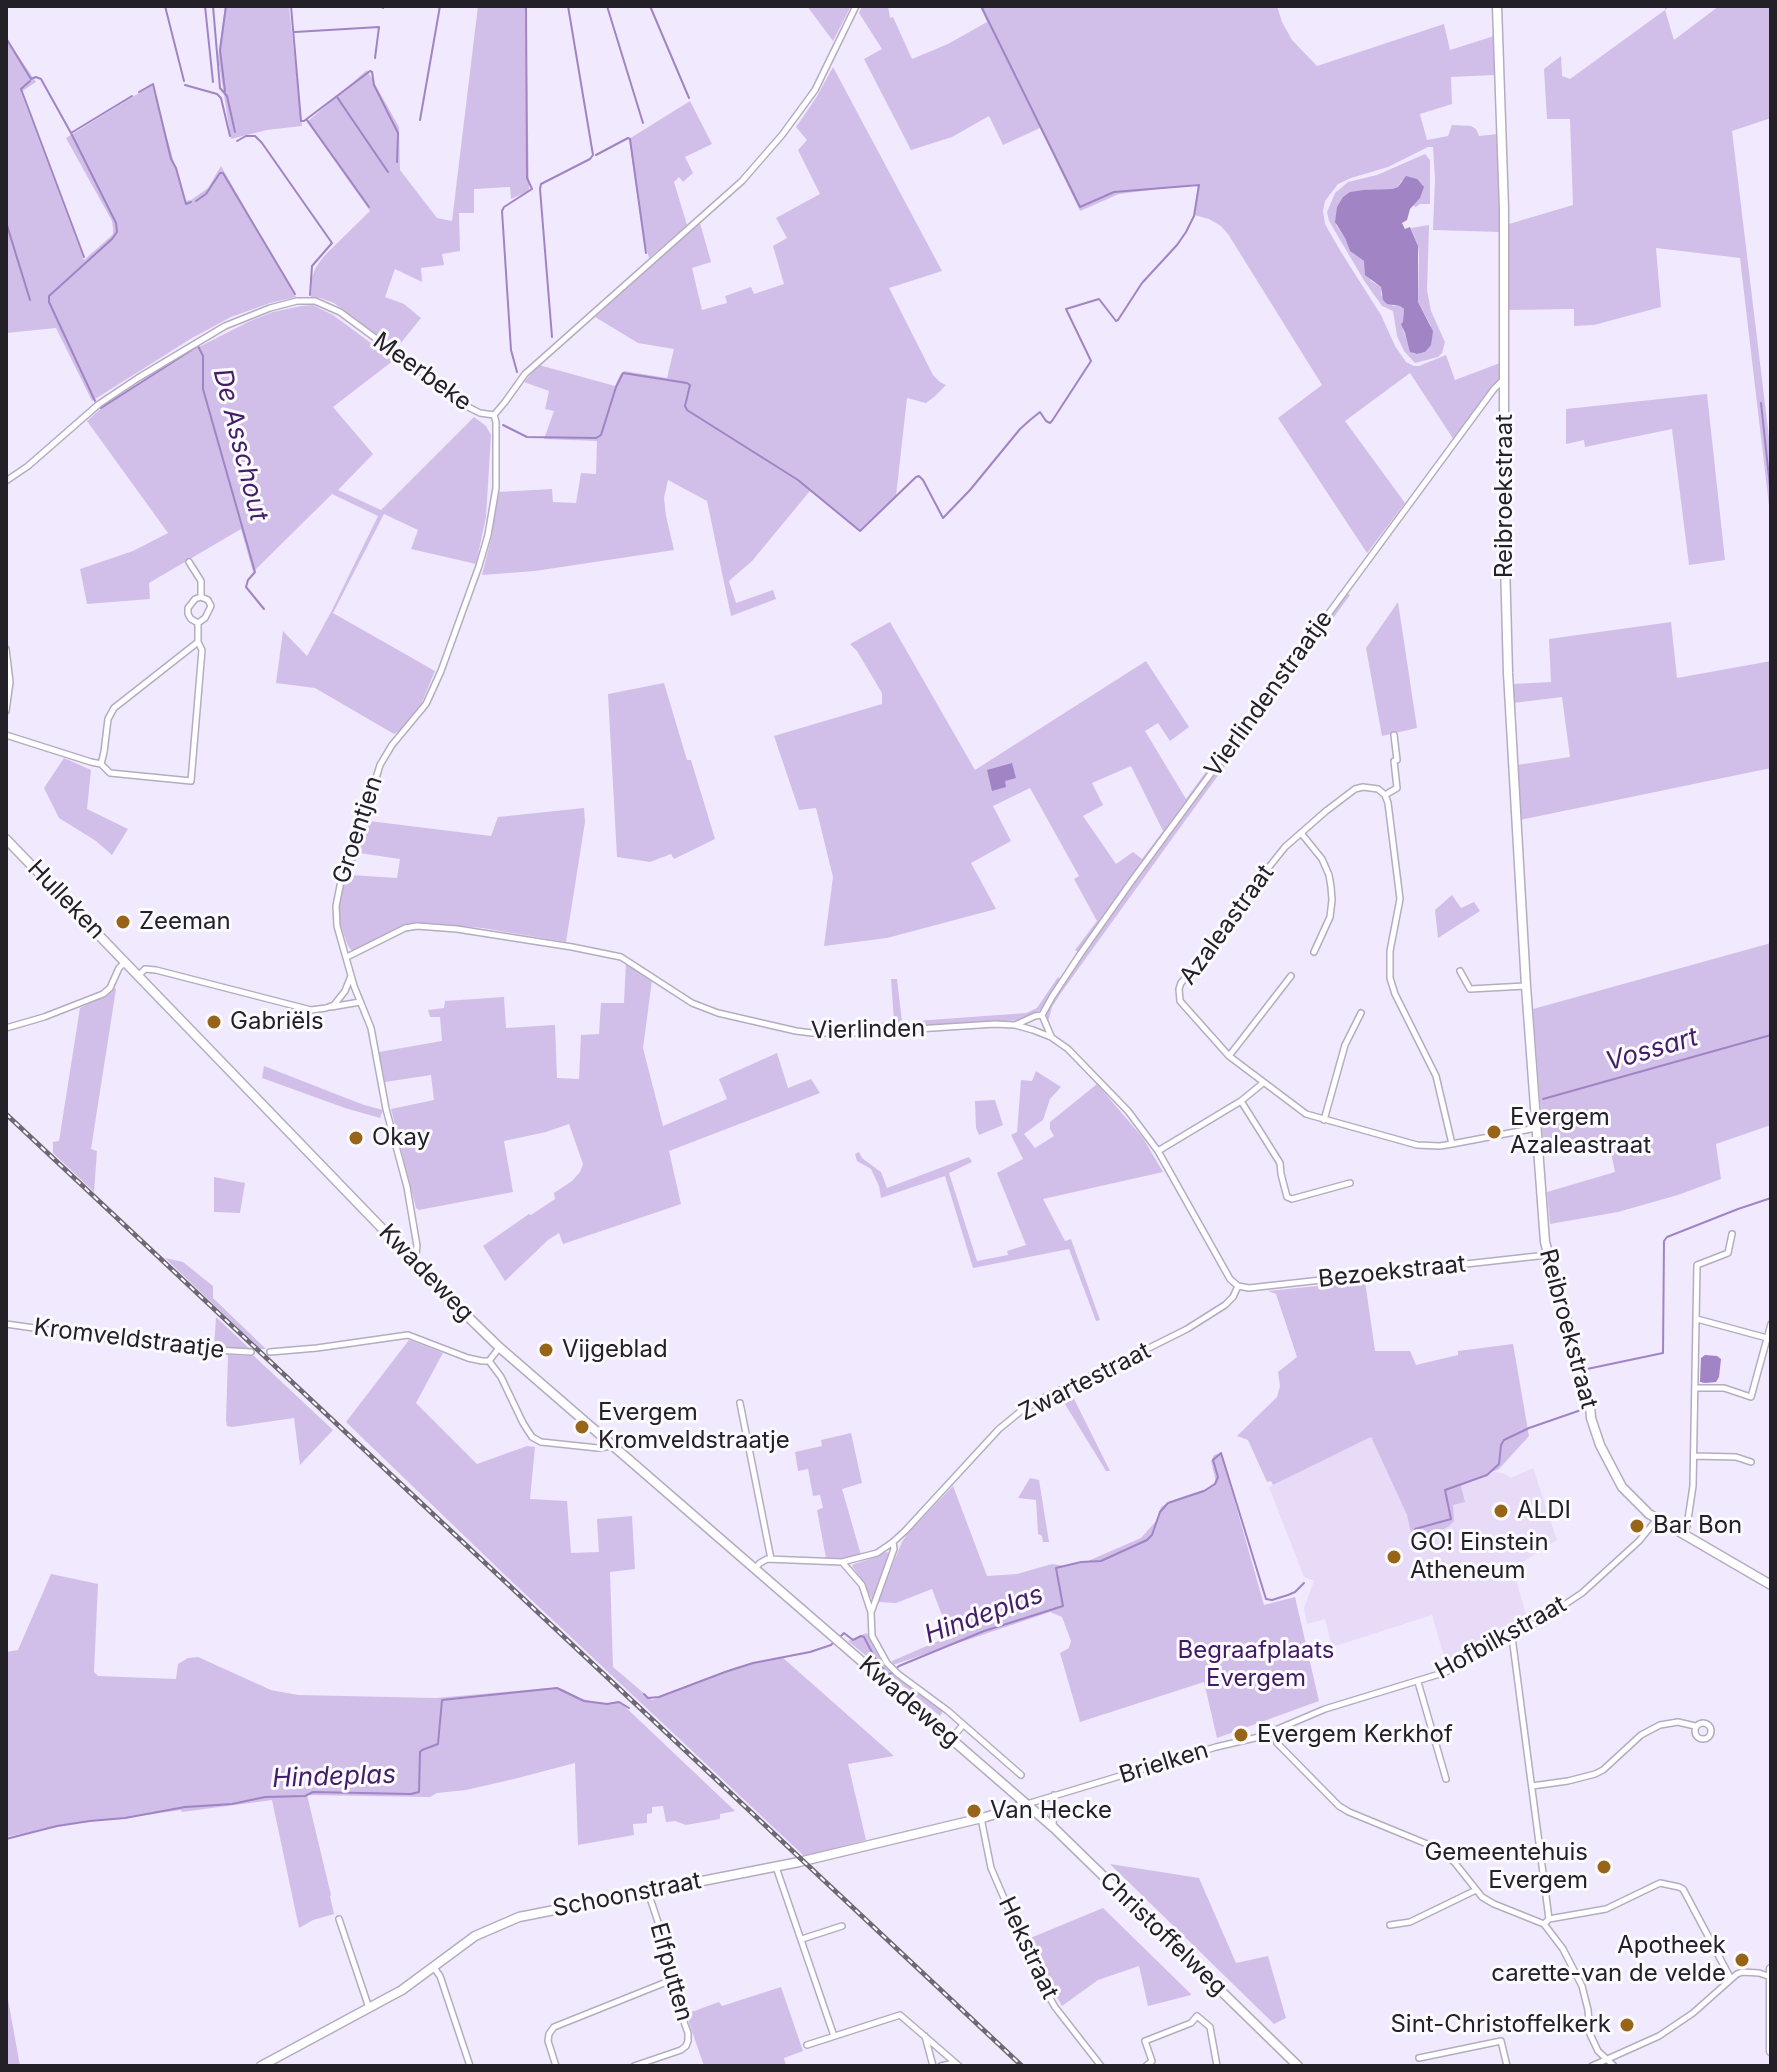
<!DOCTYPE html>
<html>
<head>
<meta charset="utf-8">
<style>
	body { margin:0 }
	#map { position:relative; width:1777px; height:2072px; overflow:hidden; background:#f1e9fe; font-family:Inter,sans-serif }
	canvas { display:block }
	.frame { position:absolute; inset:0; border:8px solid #232027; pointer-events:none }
</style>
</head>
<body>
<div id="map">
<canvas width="1777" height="2072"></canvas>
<div class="frame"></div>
</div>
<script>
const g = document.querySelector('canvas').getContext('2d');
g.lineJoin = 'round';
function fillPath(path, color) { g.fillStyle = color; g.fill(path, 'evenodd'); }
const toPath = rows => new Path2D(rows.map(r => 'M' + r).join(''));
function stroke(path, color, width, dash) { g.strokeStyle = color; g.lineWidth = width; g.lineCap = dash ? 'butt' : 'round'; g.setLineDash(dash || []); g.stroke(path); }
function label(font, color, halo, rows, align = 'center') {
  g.font = font + ' Inter,sans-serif'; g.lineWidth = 6; g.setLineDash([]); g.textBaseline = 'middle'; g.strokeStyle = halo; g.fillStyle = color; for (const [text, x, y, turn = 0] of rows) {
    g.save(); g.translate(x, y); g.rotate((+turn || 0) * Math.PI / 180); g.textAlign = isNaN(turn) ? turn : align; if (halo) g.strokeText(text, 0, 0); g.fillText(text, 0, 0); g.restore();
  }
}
const built = toPath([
	[1371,1437,1407,1515,1413,1537,1444,1529,1453,1521,1453,1505,1461,1486,1493,1472,1503,1473,1511,1478,1533,1468,1557,1540,1513,1568,1528,1622,1447,1666,1432,1615,1332,1647,1325,1619,1307,1624,1304,1608,1314,1581,1304,1577,1269,1487]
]);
const green = toPath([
	[225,6,289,6,302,126,267,130,231,139,218,58],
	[478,6,526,6,529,191,511,199,510,187,474,189,474,213,459,213,460,251,442,254,444,265,421,268,422,282,395,269,385,297,404,304,421,318,396,349,334,303,320,298,311,297,312,277,316,267,324,256,370,211,307,122,367,70,399,127,400,170,437,218,452,221],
	[807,6,851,6,833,41],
	[862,6,888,6,890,18,893,17,912,59,948,44,987,22,980,6,1277,6,1282,22,1292,40,1317,66,1444,24,1450,50,1494,36,1495,75,1451,77,1452,104,1420,114,1427,140,1448,136,1452,125,1471,126,1476,129,1479,136,1498,134,1500,232,1433,230,1435,179,1433,147,1428,147,1388,167,1351,178,1338,184,1325,201,1323,211,1325,224,1341,252,1381,315,1395,346,1406,362,1414,366,1419,366,1446,355,1455,380,1500,363,1500,377,1454,440,1410,373,1345,421,1405,503,1367,553,1278,418,1322,385,1228,234,1221,226,1209,219,1194,215,1198,184,1119,194,1080,211,1040,128,1003,145,989,116,952,137,911,150,864,59,882,49,859,13],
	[1665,6,1670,6,1665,10,1674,40,1719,6,1771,6,1771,118,1732,131,1771,454,1771,523,1740,258,1656,248,1661,307,1594,325,1574,326,1574,309,1509,310,1509,224,1573,205,1570,119,1547,119,1544,69,1561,56,1562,76,1570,79,1665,10],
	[6,38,36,82,21,92,84,260,110,237,113,234,113,229,112,221,66,138,152,85,185,201,191,200,208,188,221,166,296,297,270,303,231,317,192,338,92,401,56,328,6,333],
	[833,67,942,271,889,288,933,375,940,382,946,385,934,397,926,403,907,398,896,496,859,530,810,491,752,561,729,581,736,603,773,590,776,599,731,616,707,501,668,480,664,498,666,516,674,550,535,571,482,575,492,535,498,492,552,489,553,502,576,503,581,473,596,474,597,441,544,439,554,411,545,409,549,391,524,382,539,365,615,386,620,375,624,371,667,378,674,349,638,343,595,317,700,223,711,262,692,268,702,310,727,303,725,296,751,287,754,294,784,284,773,246,787,238,776,218,820,194,798,150,807,140,796,127,816,98],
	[690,101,712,144,685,157,693,173,683,182,679,177,674,182,687,225,649,258,644,241,629,139],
	[1425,154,1430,160,1430,204,1420,204,1416,207,1412,205,1420,198,1402,180,1398,187,1392,189,1355,191,1343,197,1336,225,1345,238,1350,251,1364,261,1371,281,1381,287,1381,295,1393,306,1400,306,1404,309,1403,330,1412,353,1417,354,1425,352,1431,326,1418,302,1419,255,1418,246,1411,228,1429,225,1427,290,1431,311,1445,342,1442,353,1438,357,1415,363,1404,351,1397,336,1393,311,1382,306,1365,282,1329,221,1327,212,1335,193,1348,182,1377,175],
	[313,305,333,315,394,360,333,407,373,454,338,490,381,510,474,417,486,426,491,435,486,517,476,564,411,549,418,530,384,514,333,613,435,671,420,707,401,730,394,734,315,688,276,683,283,631,307,656,331,612,378,516,332,494,253,572,241,529,149,583,150,599,87,604,80,569,133,551,168,533,87,421,108,402,197,348,250,321,273,312,301,306],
	[1707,394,1725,560,1689,565,1672,429,1585,447,1584,440,1566,444,1566,409],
	[1347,593,1350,595,1179,829,1063,990,1052,1007,1048,1022,1045,1015,1050,1004,1082,954,1075,950,1097,921,1074,879,1079,876,1030,788,993,806,1011,841,971,863,996,909,887,938,824,946,833,877,816,808,799,810,774,736,882,704,882,693,857,651,850,644,890,622,975,770,1146,661,1189,727,1170,741,1158,723,1145,731,1186,799,1297,648,1305,652],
	[1131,766,1163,831,1142,859,1133,852,1116,864,1083,816,1103,805,1092,783],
	[1398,602,1417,728,1382,736,1366,648],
	[1671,622,1677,678,1771,661,1771,768,1520,820,1517,765,1570,757,1562,697,1513,703,1513,684,1551,682,1549,639],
	[664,683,687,760,691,760,715,839,674,859,671,854,650,862,617,857,608,694],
	[64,758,91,770,87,809,128,829,112,855,96,841,59,818,44,788],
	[584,808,585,822,566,942,482,928,426,923,411,923,399,927,352,951,348,946,339,921,339,899,346,872,363,819,369,821,491,836,498,817],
	[359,853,400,859,397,878,350,875],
	[1452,895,1461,908,1474,902,1480,911,1438,938,1435,910],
	[1771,943,1771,1125,1716,1144,1721,1179,1678,1195,1618,1212,1550,1224,1547,1192,1615,1172,1610,1148,1544,1154,1533,1009],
	[626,961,652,980,643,1048,663,1126,727,1099,719,1079,777,1053,788,1088,811,1079,820,1093,669,1151,681,1204,563,1244,559,1233,548,1240,505,1281,483,1246,529,1214,531,1215,555,1199,554,1193,572,1181,580,1172,583,1164,569,1124,546,1132,504,1141,513,1192,419,1210,416,1208,391,1109,434,1100,431,1075,385,1082,379,1052,442,1041,440,1017,430,1017,428,1010,444,1008,445,1001,504,997,506,1028,555,1025,557,1078,579,1079,581,1035,599,1034,601,1003,624,1003],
	[1058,977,1061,980,1044,1007,1033,1015,1020,1020,875,1029,874,1024,894,1021,891,979,897,979,902,1022,1026,1013,1037,1008],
	[113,987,116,989,91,1149,97,1151,94,1192,53,1153,53,1142,59,1141,80,1008,108,994],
	[264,1066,364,1105,383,1110,380,1118,345,1108,262,1078],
	[1036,1071,1061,1087,1050,1099,1043,1120,1024,1134,1035,1148,1054,1136,1050,1129,1050,1122,1097,1084,1143,1138,1163,1172,1043,1199,1065,1241,1071,1239,1100,1320,1096,1321,1069,1249,973,1268,945,1176,881,1198,879,1186,871,1169,857,1161,855,1154,859,1152,862,1158,881,1172,887,1188,969,1157,972,1162,949,1173,977,1261,1008,1255,1007,1251,1026,1245,997,1173,1023,1159,1011,1135,1017,1132,1021,1080,1032,1081],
	[995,1100,1003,1125,979,1135,976,1128,975,1101],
	[214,1177,245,1183,240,1213,214,1212],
	[165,1258,183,1262,213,1286,213,1298,266,1349,260,1349],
	[1365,1281,1375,1351,1410,1351,1416,1365,1458,1355,1458,1351,1513,1344,1529,1436,1499,1469,1461,1486,1465,1502,1453,1505,1454,1521,1449,1526,1444,1529,1412,1537,1407,1515,1371,1437,1273,1485,1271,1481,1267,1482,1248,1440,1237,1436,1277,1397,1280,1386,1278,1372,1297,1357,1276,1294,1268,1291],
	[216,1317,250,1349,214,1348],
	[409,1340,443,1353,416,1403,477,1464,527,1446,535,1447,530,1499,567,1501,571,1553,599,1552,597,1519,632,1516,635,1569,610,1572,613,1667,652,1700,736,1667,782,1657,894,1756,848,1764,866,1840,804,1856,507,1577,346,1422],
	[228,1355,254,1356,333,1430,300,1465,294,1418,232,1427,227,1426,226,1421],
	[1070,1391,1110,1471,1106,1471,1060,1396],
	[851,1433,862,1483,842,1489,861,1555,852,1558,826,1558,817,1510,823,1508,820,1495,813,1496,808,1469,798,1471,795,1452,822,1446,821,1440],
	[1221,1453,1264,1605,1295,1597,1319,1701,1217,1738,1204,1682,1080,1722,1060,1653,1069,1648,1071,1641,1062,1617,1050,1612,893,1665,892,1661,950,1636,932,1589,896,1603,877,1602,902,1542,908,1533,953,1486,987,1576,1017,1574,1052,1564,1065,1566,1088,1561,1141,1538,1156,1521,1161,1507,1173,1500,1212,1487,1216,1482,1211,1461,1214,1455],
	[1030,1478,1039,1480,1049,1542,1043,1542,1042,1536,1038,1534,1036,1500,1018,1498],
	[886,1552,889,1553,889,1557,873,1602,864,1583,852,1566,854,1564,870,1559],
	[51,1574,98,1584,94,1672,98,1676,176,1679,178,1664,188,1658,198,1657,271,1690,298,1695,436,1698,549,1688,562,1689,582,1699,603,1704,619,1701,735,1811,720,1814,720,1819,686,1825,675,1821,666,1822,663,1806,652,1807,652,1813,647,1814,647,1823,633,1824,634,1835,578,1845,575,1763,514,1779,466,1790,437,1793,430,1797,307,1795,331,1895,330,1896,334,1914,313,1920,299,1928,272,1800,182,1812,181,1810,123,1818,88,1821,6,1837,6,1652,18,1650],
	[866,1633,871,1637,875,1648,890,1670,943,1711,940,1716,848,1641],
	[1110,1864,1199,1878,1236,1963,1268,1956,1286,2018,1274,2024],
	[1103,1908,1191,1994,1191,1995,1148,2006,1139,1966,1098,1980,1062,2006,1043,1974,1028,1939],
	[781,1987,803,2051,784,2058,786,2066,704,2066,686,2014,719,2002,722,2006],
	[6,1994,7,1994,20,2066,6,2066]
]);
const water = toPath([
	[1406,176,1417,179,1424,187,1420,198,1410,209,1407,220,1402,223,1405,229,1410,227,1418,246,1418,302,1433,331,1431,345,1425,352,1417,354,1410,352,1405,333,1401,324,1403,322,1404,309,1400,306,1387,304,1383,300,1381,287,1365,275,1364,261,1350,251,1345,238,1335,222,1337,207,1343,197,1350,192,1363,190,1392,189,1398,187],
	[1012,763,1016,778,1005,781,1006,787,992,791,987,770],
	[1705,1355,1717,1356,1721,1359,1719,1377,1716,1382,1705,1383,1700,1382,1701,1358]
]);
const stream = toPath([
	[165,6,184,81],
	[205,6,213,82],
	[213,6,220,88,227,96,235,132],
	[291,6,301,121,304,121,370,71,372,72,374,85,398,133,397,162],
	[607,6,643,123],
	[650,6,689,98],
	[383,8,383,6],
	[295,32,379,27,375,58],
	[6,38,31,79,36,77,41,79,71,133,116,223,117,232,112,239,49,296,49,302,95,401],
	[30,81,21,89,84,257],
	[185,85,217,94,221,98,230,136],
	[225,91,220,50,226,6],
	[139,92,153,84,171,159,176,168,186,204,191,202],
	[337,97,388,172],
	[307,120,369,207],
	[420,120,440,6],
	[71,133,132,96],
	[237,141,246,136,255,136,262,143,332,243,312,266,310,295],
	[596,155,628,138,630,139,646,253],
	[196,201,206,194,220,173,223,173,295,294],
	[6,222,30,300],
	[552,337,540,189,541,184,590,159,593,155,568,6],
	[517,372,511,350,502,211,504,207,532,189,527,178,526,6],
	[1761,403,1771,496],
	[101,408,198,346,203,356,203,389,255,572,248,580,246,587,264,609],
	[503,425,527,437,596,438,601,435,616,387,623,373,687,383,690,385,685,406,687,410,798,480,860,531,916,477,919,476,923,480,943,518,970,490,1020,429,1030,420,1040,412,1046,421,1050,423,1052,421,1091,361,1066,309,1099,299,1116,321,1118,320,1142,283,1177,245,1186,232,1194,216,1199,185,1114,192,1080,207,981,6],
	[1543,1099,1771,1035],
	[1587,1369,1663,1353,1664,1241,1667,1237,1738,1209,1771,1198],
	[1415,1529,1451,1519,1445,1490,1487,1475,1499,1464,1501,1445,1504,1440,1529,1428,1581,1410],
	[840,1637,844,1633,853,1640,861,1636,864,1637,877,1662,889,1675,899,1666,984,1631,1063,1606,1056,1568,1081,1562,1101,1561,1147,1540,1152,1535,1160,1512,1168,1503,1204,1491,1215,1484,1218,1477,1213,1460,1221,1453,1266,1599,1272,1600,1288,1595,1295,1592,1304,1583],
	[644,1694,648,1698,659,1697,725,1672,753,1663,810,1652,831,1645,835,1641],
	[6,1839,57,1826,90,1821,125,1818,185,1807,232,1804,265,1797,305,1796,313,1792,411,1794,419,1792,420,1752,422,1750,438,1744,442,1700,557,1688,584,1701,607,1704,619,1702,629,1708]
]);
const street = toPath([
	[6,481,28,466,99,404,138,378,225,326,270,308,297,301,315,301,340,312,470,408,480,413,494,415,505,402,525,374,742,181,782,135,815,90,856,6],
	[198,623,191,619,188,614,188,608,195,599,201,597],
	[6,649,10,682,6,711],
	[6,735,91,762,101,764,110,773,191,781,202,650,198,642,198,623,205,618,211,606,208,600,201,597,201,581,189,562],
	[101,764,104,752,108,719,114,708,198,642],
	[1385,795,1397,788,1394,761,1397,760,1394,735],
	[1301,833,1322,859,1329,875,1331,887,1332,900,1330,917,1314,952],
	[347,957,405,928,417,926,457,929,572,947,621,957,692,1003,718,1013,796,1031,812,1033,854,1033,995,1024,1015,1025,1033,1030,1051,1037,1068,1049,1128,1111,1158,1151,1230,1279,1238,1286],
	[1460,971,1470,989,1525,986],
	[139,975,145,969,156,970,311,1010,326,1008,334,1005,345,991,351,976],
	[331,1007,360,1002],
	[1042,1015,1052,997,1081,953,1131,882,1494,389,1504,379],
	[1042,1015,1051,1036],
	[1015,1025,1035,1016,1042,1015],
	[6,1028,44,1017,103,994,110,988,119,968,125,962],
	[1229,1056,1291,976],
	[1241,1101,1280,1163,1281,1174,1287,1197,1292,1199,1350,1183],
	[1324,1120,1345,1045,1361,1013],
	[1452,1144,1436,1076,1395,994,1390,978,1390,951,1400,899,1388,803,1385,795,1378,789,1363,787,1355,789,1326,811,1285,847,1265,872,1235,921,1181,983,1179,989,1180,1001,1229,1056,1306,1114,1417,1145,1440,1146,1452,1144,1536,1128],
	[1158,1151,1241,1101,1263,1083],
	[415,1262,417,1246,407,1187,386,1109,371,1028,354,986,337,926,336,906,342,876,366,811,380,765,392,745,426,704,441,671,479,566,488,535,496,488,496,422,494,415],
	[1238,1286,1249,1288,1547,1255],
	[1697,1319,1767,1338],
	[6,1324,139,1343,196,1349,251,1352],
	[270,1352,317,1348,408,1335,468,1358,482,1361,489,1361,499,1348],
	[489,1361,501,1377,523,1423,532,1437,541,1442,598,1448,613,1446],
	[1695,1388,1724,1388,1751,1397,1771,1324],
	[740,1403,771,1559],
	[1694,1456,1736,1457,1751,1462],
	[1684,1533,1687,1526,1693,1486,1697,1265,1728,1253,1732,1234],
	[843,1563,862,1585,871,1612,872,1636,887,1663,898,1674,948,1711,1021,1775],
	[755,1568,760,1563,767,1559,842,1562,877,1553,893,1542,905,1531,999,1429,1021,1411,1045,1397,1117,1364,1187,1329,1225,1305,1233,1297,1238,1286],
	[872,1610,894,1549,893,1542],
	[1512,1637,1549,1919,1544,1924],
	[1418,1682,1446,1779],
	'1695 1731a8 8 0 1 1 16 0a8 8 0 1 1-16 0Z',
	[1274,1731,1277,1743,1339,1806,1349,1812,1432,1846,1444,1853,1455,1863,1482,1897,1494,1904,1544,1924,1563,1949,1582,1986,1588,2010,1590,2034,1598,2051,1614,2066],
	[951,1739,963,1725],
	[1532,1786,1568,1781,1595,1774,1603,1770,1641,1735,1660,1725,1678,1722,1695,1726],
	[1027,1804,1216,1747,1259,1737,1325,1709,1446,1672,1543,1619,1582,1593,1639,1541,1657,1519],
	[981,1818,991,1868,1039,1979,1055,2007,1101,2066],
	[1053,1827,1054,1795],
	[776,1867,834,2036],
	[339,1919,369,2008],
	[1549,1919,1606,1909,1660,1883,1679,1887,1683,1889,1731,1979],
	[1390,1925,1410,1922,1476,1890],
	[802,1939,842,1926],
	[434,1968,440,1976,470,2066],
	[925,2036,933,2066],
	[807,2045,900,2015,959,2066],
	[1419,2058,1501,2041,1507,2066],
	[556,2066,548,2041,549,2034,554,2027,669,1981],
	[634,2066,681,2050,686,2046,688,2041,688,2033,669,1981,665,1965,666,1946,648,1892],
	[941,2066,954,2063],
	[1146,2066,1152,2061,1145,2041,1191,2023,1197,2016,1210,2027,1217,2066],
	[1592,2066,1659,2036,1693,2013,1737,1974,1742,1972,1759,1973,1771,1977]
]);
const secondary = toPath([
	[1497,6,1504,209,1504,526,1508,673,1526,986,1545,1242,1590,1405,1591,1418,1600,1445,1622,1487,1649,1514,1771,1585],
	[6,839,456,1305,499,1347,1054,1828,1298,2066],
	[1771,1969,1771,2051],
	[261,2066,402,1990,475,1936,519,1917,799,1862,986,1817,1026,1804]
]);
const rail = toPath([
	[6,1114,1022,2066]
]);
const markers = [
	[123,922,8,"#976418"],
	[214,1022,8,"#976418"],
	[1494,1132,8,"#976418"],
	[356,1138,8,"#976418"],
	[546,1350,8,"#976418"],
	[582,1427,8,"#976418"],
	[1501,1511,8,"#976418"],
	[1637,1526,8,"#976418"],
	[1394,1557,8,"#976418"],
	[1241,1735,8,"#976418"],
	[974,1811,8,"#976418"],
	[1604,1867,8,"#976418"],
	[1742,1960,8,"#976418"],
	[1627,2025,8,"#976418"]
];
const streetNames = [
	["Meerbeke",422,372,36],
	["Reibroekstraat",1505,496,-90],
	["Vierlindenstraatje",1269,694,-54],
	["Groentjen",358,830,-72],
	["Hulleken",66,900,46],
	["Azaleastraat",1227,925,-54],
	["Vierlinden",868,1030,-1],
	["Bezoekstraat",1392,1272,-6],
	["Kwadeweg",426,1273,46],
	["Reibroekstraat",1568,1329,75],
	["Kromveldstraatje",129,1339,7],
	["Zwartestraat",1085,1382,-27],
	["Hofbilkstraat",1501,1638,-29],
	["Kwadeweg",909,1702,41],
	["Brielken",1164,1763,-17],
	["Schoonstraat",627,1895,-11],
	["Christoffelweg",1163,1934,44],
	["Hekstraat",1028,1948,65],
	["Elfputten",671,1972,74]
];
const poiNames = [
	["Zeeman",139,922],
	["Gabriëls",230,1022],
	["Evergem",1510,1118],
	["Azaleastraat",1510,1146],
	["Okay",372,1138],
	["Vijgeblad",562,1350],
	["Evergem",598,1413],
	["Kromveldstraatje",598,1441],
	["ALDI",1517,1511],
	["Bar Bon",1653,1526],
	["GO! Einstein",1410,1543],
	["Atheneum",1410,1571],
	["Evergem Kerkhof",1257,1735],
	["Van Hecke",990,1811],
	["Gemeentehuis",1588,1853,"right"],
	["Evergem",1588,1881,"right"],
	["Apotheek",1726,1946,"right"],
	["carette-van de velde",1726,1974,"right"],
	["Sint-Christoffelkerk",1611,2025,"right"]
];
const parkNames = [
	["Begraafplaats",1256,1651],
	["Evergem",1256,1679]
];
const waterNames = [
	["De Asschout",240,445,76],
	["Vossart",1652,1050,-16],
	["Hindeplas",984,1615,-20],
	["Hindeplas",334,1777,-2]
];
fillPath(built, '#e7dbf8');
fillPath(green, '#d1bfea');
fillPath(water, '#a084c4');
stroke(stream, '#a084c4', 2);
stroke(street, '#b5acc1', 8);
stroke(secondary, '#b5acc1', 11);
stroke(street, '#fff', 5);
stroke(secondary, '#fff', 8);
stroke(rail, '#6d6874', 5);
stroke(rail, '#fbfafe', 2, [6]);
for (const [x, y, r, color] of markers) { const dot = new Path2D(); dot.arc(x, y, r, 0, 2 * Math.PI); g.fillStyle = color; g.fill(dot); stroke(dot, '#fbfafe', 3); }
label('24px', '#232027', '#fbfafe', streetNames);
label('24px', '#232027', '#fbfafe', poiNames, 'left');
label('24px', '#421b67', '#fbfafe', parkNames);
label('italic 26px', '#441d69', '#fbfafe', waterNames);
</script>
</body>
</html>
